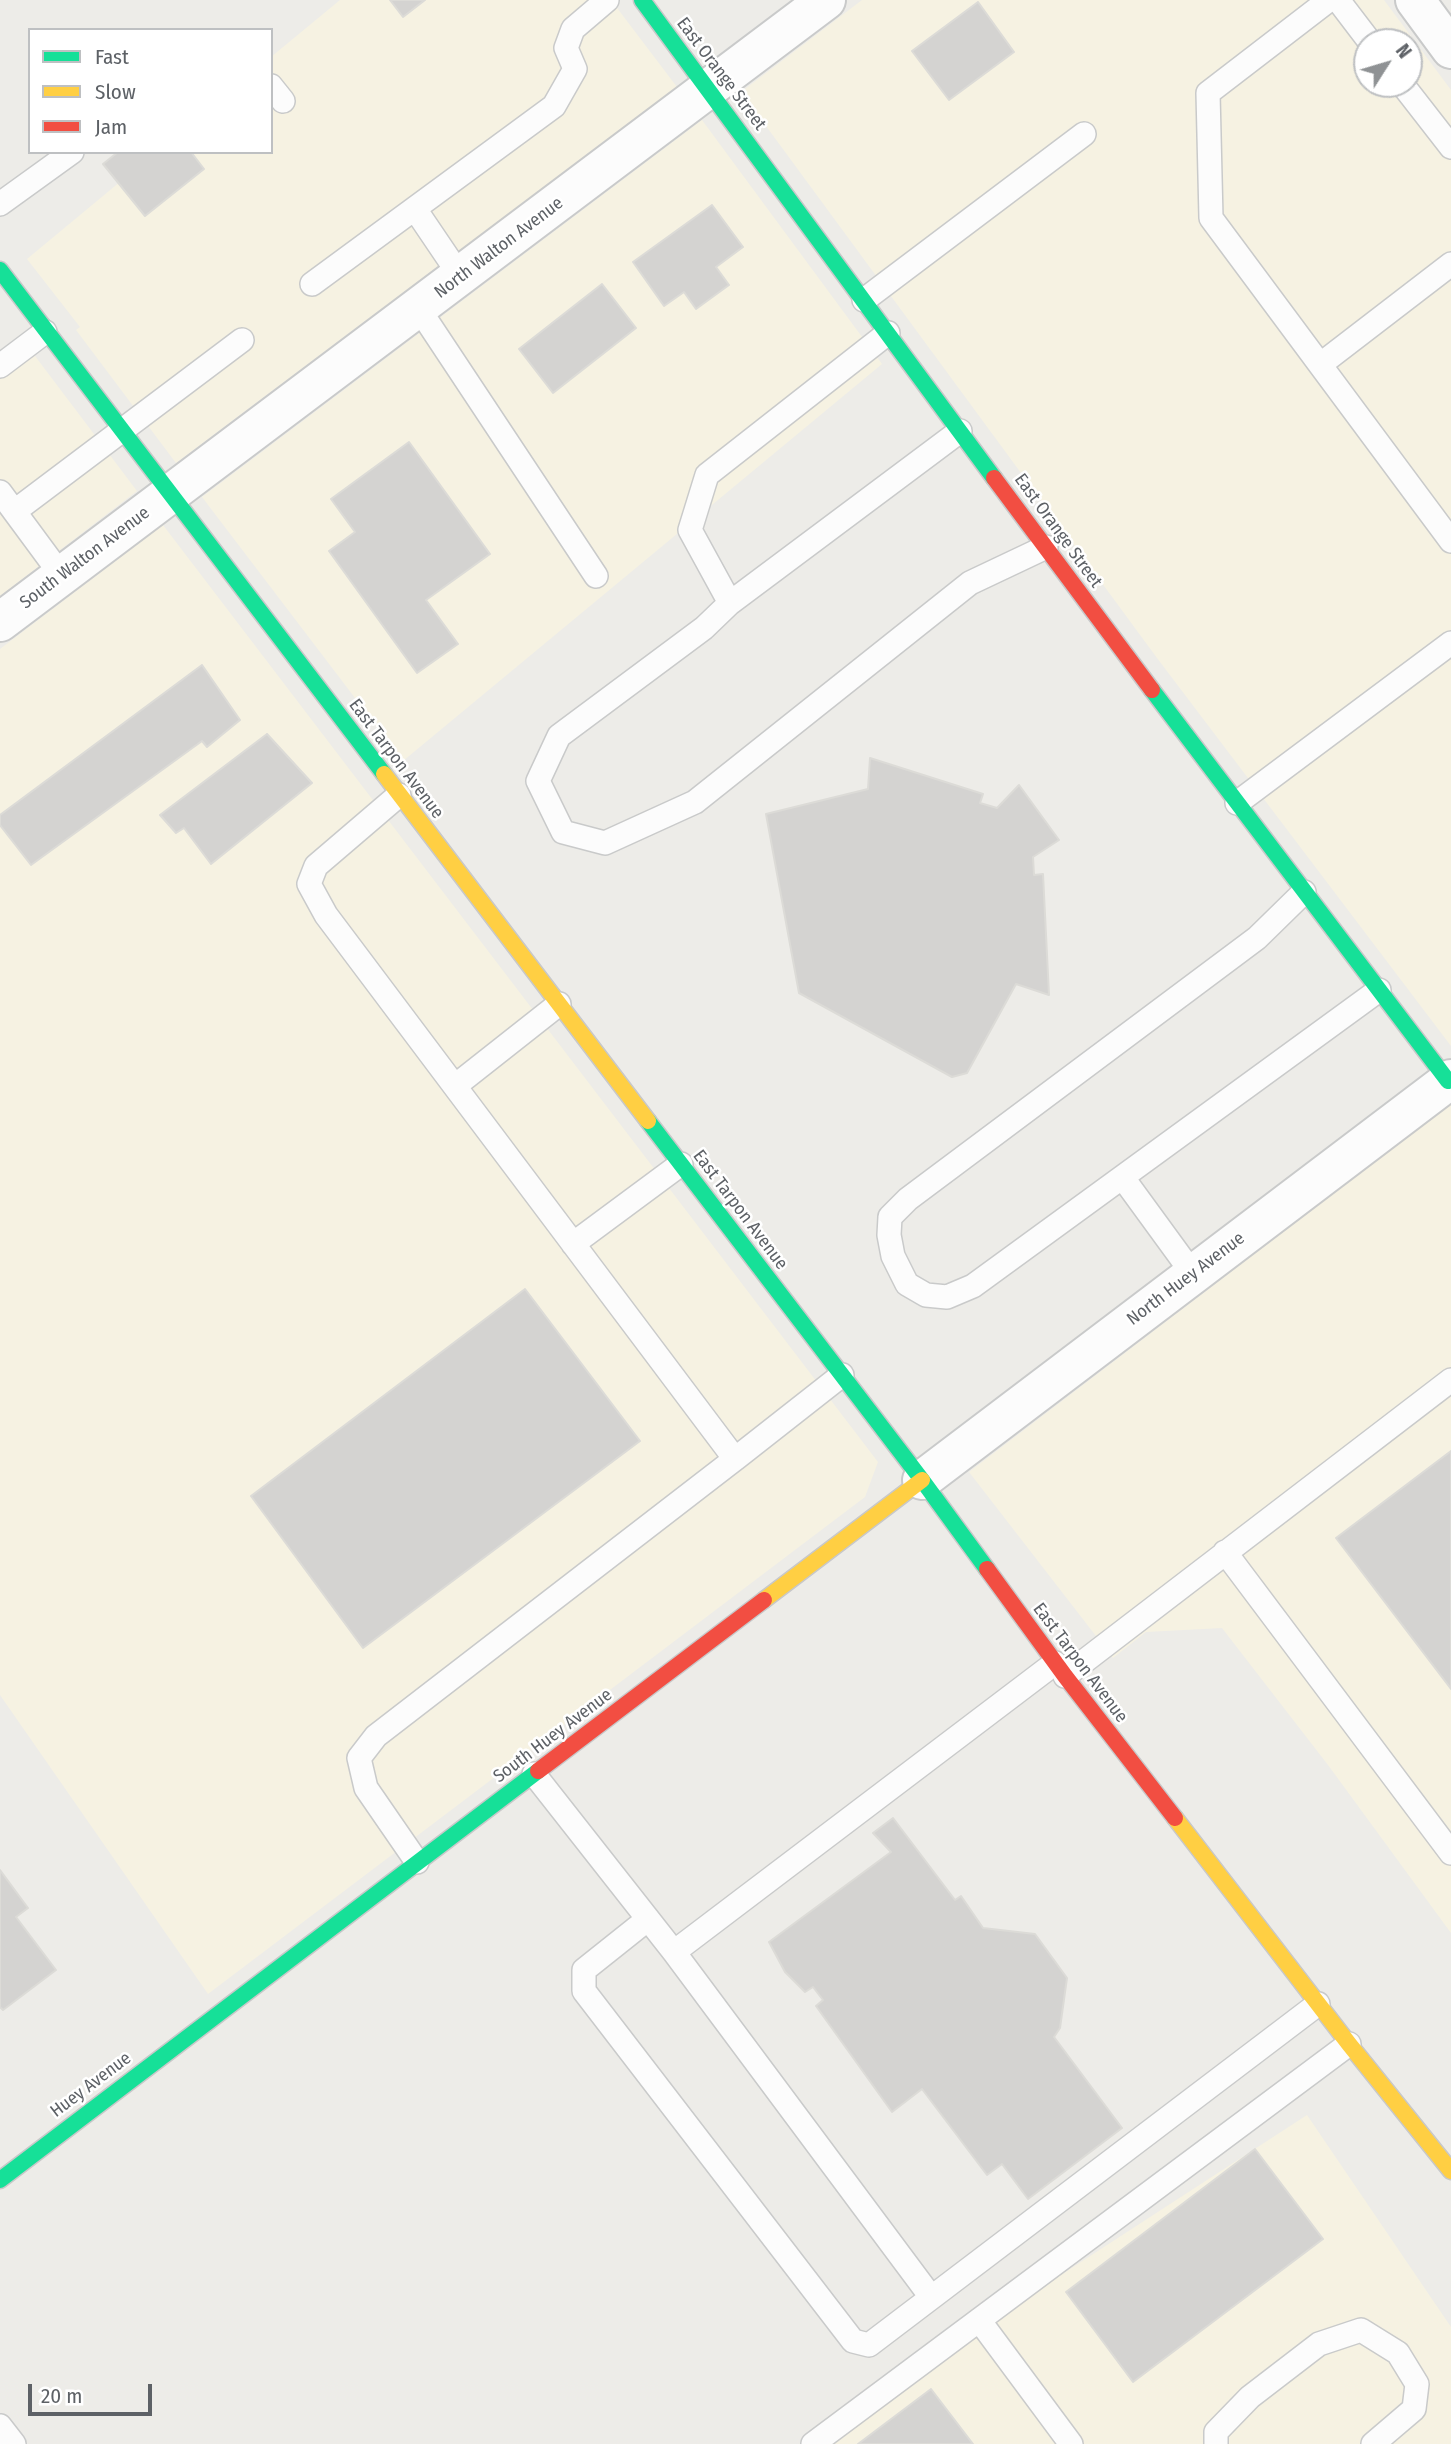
<!DOCTYPE html>
<html>
<head>
<meta charset="utf-8">
<style>
	body { margin:0 }
	#map { position:relative; width:1451px; height:2444px; overflow:hidden; background:#edece8; font-family:"Fira Sans Condensed",sans-serif }
	canvas { display:block }
	.legend { position:absolute; left:28px; top:28px; width:245px; height:126px; box-sizing:border-box; background:#fff; border:2px solid #bec0c2; margin:0; padding:9px 12px; list-style:none; font-size:21px; color:#5d6166 }
	.legend li { display:flex; align-items:center; gap:14px; height:35px }
	.legend b { width:35px; border:2px solid #bec0c2 }
	.north { position:absolute; left:1353px; top:28px; width:70px; height:70px; box-sizing:border-box; background:#fff; border:2px solid #bec0c2; border-radius:50%; rotate:53deg; font-size:19px; font-weight:700; line-height:28px; text-align:center; color:#5d6166 }
	.north::after { content:''; display:block; margin:auto; width:24px; height:32px; background:#8f9294; clip-path:polygon(50% 0,100% 100%,50% 72%,0 100%) }
	.scale { position:absolute; left:28px; top:2384px; width:124px; height:32px; box-sizing:border-box; border:4px solid #5d6166; border-top:0; padding-left:9px; font-size:21px; line-height:24px; white-space:nowrap; color:#5d6166; -webkit-text-stroke:5px #fff; paint-order:stroke }
</style>
</head>
<body>
<div id="map">
<canvas width="1451" height="2444"></canvas>
<ul class="legend">
<li><b style="height:9px;background:#16e098"></b>Fast</li>
<li><b style="height:9px;background:#ffcf43"></b>Slow</li>
<li><b style="height:9px;background:#f24e42"></b>Jam</li>
</ul>
<div class="north">N</div>
<div class="scale">20 m</div>
</div>
<script>
const g = document.querySelector('canvas').getContext('2d');
g.lineJoin = 'round';
function fillPath(path, color) { g.fillStyle = color; g.fill(path, 'evenodd'); }
const toPath = rows => new Path2D(rows.map(r => 'M' + r).join(''));
function stroke(path, color, width, dash) { g.strokeStyle = color; g.lineWidth = width; g.lineCap = dash ? 'butt' : 'round'; g.setLineDash(dash || []); g.stroke(path); }
function label(font, color, halo, rows, align = 'center') {
  g.font = font + ' "Fira Sans Condensed",sans-serif'; g.lineWidth = 5; g.setLineDash([]); g.textBaseline = 'middle'; g.strokeStyle = halo; g.fillStyle = color; for (const [text, x, y, turn = 0] of rows) {
    g.save(); g.translate(x, y); g.rotate((+turn || 0) * Math.PI / 180); g.textAlign = isNaN(turn) ? turn : align; if (halo) g.strokeText(text, 0, 0); g.fillText(text, 0, 0); g.restore();
  }
}
const commercial = toPath([
	[340,0,611,0,677,87,176,463,76,330,80,327,27,259,156,152,271,152,271,57],
	[862,0,1384,0,1451,90,1451,1046,1157,658,741,92],
	[1367,42,1409,42,1409,84,1367,84],
	[702,120,882,364,403,761,202,497],
	[35,356,137,491,0,596,0,378],
	[163,525,878,1462,865,1497,208,1994,0,1695,0,649],
	[1451,1104,1451,1933,1328,1765,1222,1628,1146,1632,1113,1658,969,1472],
	[1307,2115,1451,2327,1451,2444,801,2444]
]);
const building = toPath([
	[390,0,425,0,403,17,390,0],
	[978,2,1014,52,949,100,912,51,978,2],
	[118,152,191,152,204,169,145,216,103,164,118,152],
	[712,205,743,247,716,267,729,285,696,309,684,292,664,306,633,262,712,205],
	[602,284,636,328,553,393,519,349,602,284],
	[409,442,490,554,426,600,458,644,417,673,329,551,355,532,331,499,409,442],
	[202,665,240,720,207,747,202,741,31,865,0,825,0,815,202,665],
	[267,734,312,783,211,864,184,828,176,833,160,815,267,734],
	[870,758,983,794,980,803,997,808,1019,785,1059,840,1033,857,1034,875,1043,874,1049,995,1016,984,967,1073,952,1077,799,993,766,814,868,789,870,758],
	[525,1289,640,1441,363,1648,251,1496,525,1289],
	[1451,1451,1451,1689,1336,1538,1451,1451],
	[893,1818,955,1900,961,1896,983,1928,1035,1934,1067,1978,1060,2028,1054,2037,1122,2128,1028,2199,1002,2164,987,2175,922,2089,892,2112,816,2006,823,2000,813,1987,805,1992,785,1972,769,1942,891,1852,873,1833,893,1818],
	[0,1870,28,1908,16,1917,56,1970,3,2010,0,2007,0,1870],
	[1255,2149,1323,2239,1133,2382,1066,2292,1255,2149],
	[931,2389,973,2444,858,2444,931,2389]
]);
const lane = toPath([
	[1329,0,1208,93,1211,218,1451,541],
	[1338,0,1370,42],
	[1402,84,1451,147],
	[271,86,283,101],
	[0,204,72,152],
	[415,209,461,277],
	[312,284,554,106,575,69,566,48,573,29,607,0],
	[864,300,1084,134],
	[419,309,596,576],
	[888,333,707,475,690,530,730,603,704,628,559,736,538,781,563,832,605,843,695,802,970,583,1046,547],
	[1321,364,1451,264],
	[0,366,45,332],
	[0,492,62,576],
	[15,511,242,340],
	[730,603,960,431],
	[399,795,316,866,309,884,326,915,735,1459,376,1736,359,1758,366,1788,417,1862],
	[1237,803,1451,643],
	[1304,892,1257,938,908,1199,890,1217,889,1235,893,1256,907,1284,926,1295,947,1297,973,1286,1379,990],
	[455,1086,559,1004],
	[1123,1178,1193,1274],
	[573,1244,681,1164],
	[735,1459,842,1375],
	[1225,1552,1451,1853],
	[1065,1676,1451,1380],
	[534,1774,674,1952,1055,1663],
	[648,1919,584,1970,584,1991,853,2341,869,2345,1318,2004],
	[674,1952,931,2297],
	[979,2320,1071,2444],
	[0,2426,14,2444],
	[813,2444,1349,2044],
	[1216,2444,1216,2432,1250,2397,1319,2344,1361,2330,1398,2353,1417,2384,1414,2409,1373,2444]
]);
const street = toPath([
	[1415,0,1451,49],
	[0,622,826,0],
	[922,1480,1451,1079]
]);
const fast = toPath([
	[642,0,994,478],
	[0,270,384,774],
	[1152,690,1448,1081],
	[648,1121,922,1480,987,1569],
	[0,2180,538,1771]
]);
const slow = toPath([
	[384,774,648,1121],
	[764,1600,922,1480],
	[1175,1818,1349,2044,1451,2171]
]);
const jam = toPath([
	[994,478,1152,690],
	[987,1569,1065,1676,1175,1818],
	[538,1771,764,1600]
]);
const streetNames = [
	["East Orange Street",721,74,53],
	["North Walton Avenue",499,248,-37],
	["East Orange Street",1058,531,54],
	["South Walton Avenue",85,558,-37],
	["East Tarpon Avenue",396,759,53],
	["East Tarpon Avenue",740,1210,53],
	["North Huey Avenue",1186,1279,-37],
	["East Tarpon Avenue",1080,1663,53],
	["South Huey Avenue",553,1736,-37],
	["Huey Avenue",91,2085,-37]
];
fillPath(commercial, '#f6f2e2');
fillPath(building, '#d4d3d1');
stroke(building, '#dcdbd7', 2);
stroke(lane, '#c9caca', 26);
stroke(street, '#c9caca', 42);
stroke(fast, '#c8c8c9', 19);
stroke(slow, '#c8c8c9', 19);
stroke(jam, '#c8c8c9', 19);
stroke(lane, '#fcfcfc', 23);
stroke(street, '#fcfcfc', 38);
stroke(fast, '#16e098', 16);
stroke(slow, '#ffcf43', 16);
stroke(jam, '#f24e42', 16);
label('18px', '#5d6166', '#fff', streetNames);
</script>
</body>
</html>
